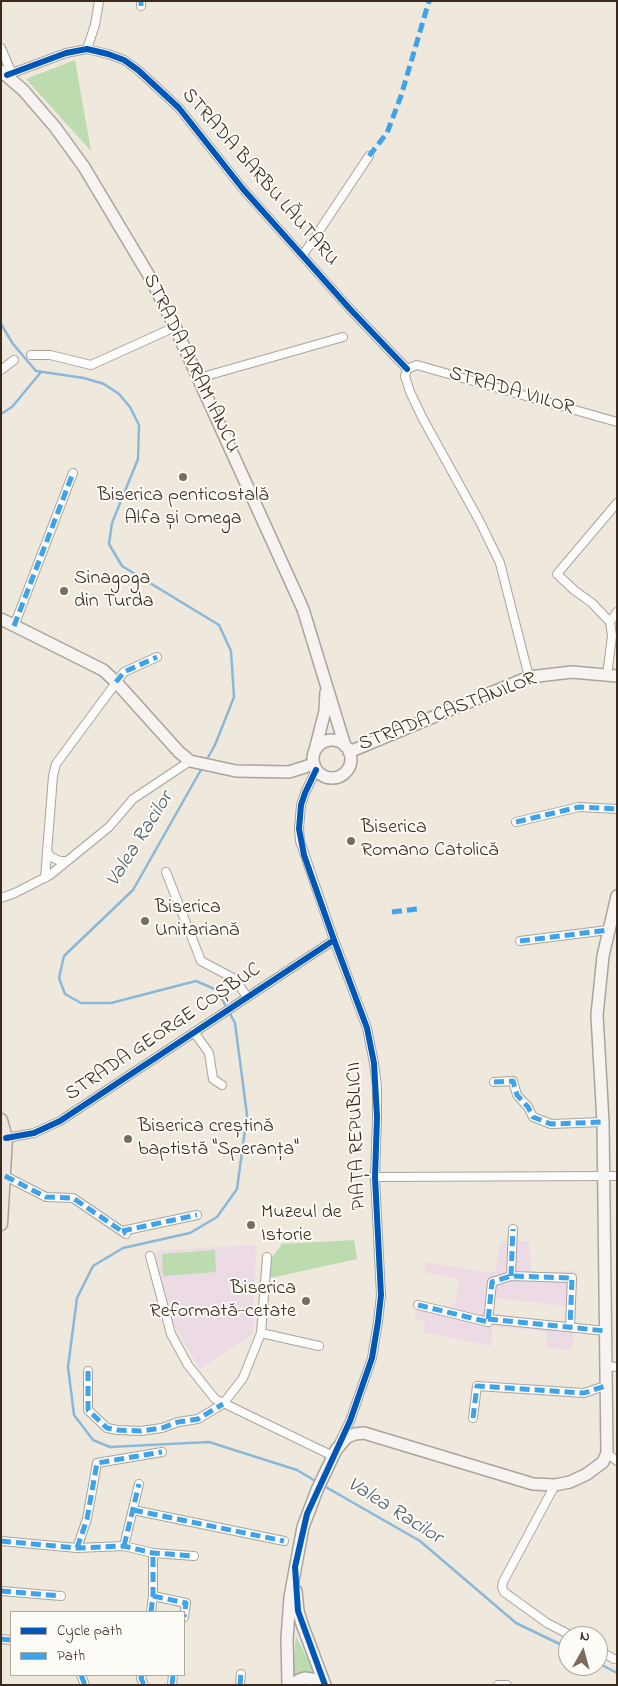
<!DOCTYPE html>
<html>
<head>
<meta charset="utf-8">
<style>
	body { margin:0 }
	#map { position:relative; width:618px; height:1686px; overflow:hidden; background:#eee8dd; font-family:"Indie Flower",sans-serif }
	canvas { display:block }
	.frame { position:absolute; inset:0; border:2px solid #3b2a1e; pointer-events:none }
	.legend { position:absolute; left:10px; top:1611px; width:175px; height:65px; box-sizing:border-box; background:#fdfcf7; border:1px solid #afa8a0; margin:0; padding:6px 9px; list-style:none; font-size:15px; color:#3b2a1e }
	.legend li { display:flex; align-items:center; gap:10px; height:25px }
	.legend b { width:25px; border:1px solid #afa8a0 }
	.north { position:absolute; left:558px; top:1626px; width:50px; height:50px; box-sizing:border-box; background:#fdfcf7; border:1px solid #afa8a0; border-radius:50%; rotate:7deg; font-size:14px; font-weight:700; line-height:20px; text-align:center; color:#3b2a1e }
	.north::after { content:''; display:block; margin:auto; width:18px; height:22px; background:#7a6c61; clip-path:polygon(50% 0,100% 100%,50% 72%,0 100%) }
</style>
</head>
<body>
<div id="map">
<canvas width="618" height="1686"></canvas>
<div class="frame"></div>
<ul class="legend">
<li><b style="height:6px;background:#0057b8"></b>Cycle path</li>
<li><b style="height:6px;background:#3fa3ea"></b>Path</li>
</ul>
<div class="north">N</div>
</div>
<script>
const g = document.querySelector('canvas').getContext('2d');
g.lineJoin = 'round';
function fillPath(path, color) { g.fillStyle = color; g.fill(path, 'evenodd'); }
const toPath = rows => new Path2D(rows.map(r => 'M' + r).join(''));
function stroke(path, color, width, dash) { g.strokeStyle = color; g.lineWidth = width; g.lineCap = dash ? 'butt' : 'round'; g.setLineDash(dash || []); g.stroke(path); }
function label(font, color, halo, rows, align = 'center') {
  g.font = font + ' "Indie Flower",sans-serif'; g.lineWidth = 4; g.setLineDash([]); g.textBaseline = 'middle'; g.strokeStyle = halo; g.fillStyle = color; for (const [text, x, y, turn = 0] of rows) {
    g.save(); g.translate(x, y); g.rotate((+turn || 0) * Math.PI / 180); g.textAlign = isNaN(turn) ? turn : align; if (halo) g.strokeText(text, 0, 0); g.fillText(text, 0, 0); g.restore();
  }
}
const built = toPath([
	[501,1241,529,1241,531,1273,577,1271,576,1307,495,1298,493,1314,558,1322,575,1322,572,1350,547,1347,546,1345,547,1332,493,1326,491,1346,423,1332,425,1321,415,1318,418,1302,454,1307,460,1279,424,1272,426,1262,491,1273,492,1271,495,1272],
	[256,1245,253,1334,200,1369,172,1322,155,1251]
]);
const green = toPath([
	[75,60,91,151,26,79],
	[354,1240,357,1259,266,1279,267,1257,274,1255,282,1244],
	[215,1250,216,1272,163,1276,162,1254],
	[296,1636,315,1674,303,1672,292,1676]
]);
const stream = toPath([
	[1,324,13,344,36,371,84,378,104,384,119,394,130,407,139,425,138,459,112,523,109,544,122,566,219,625,231,651,234,697,215,745,206,761],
	[1,414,12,407,41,372],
	[202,768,133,890,64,956,59,978,65,994,81,1003,111,1003,196,981,217,990,235,1023,247,1115,237,1189,217,1217,190,1233,123,1248,93,1266,77,1298,68,1367,74,1415,93,1440,110,1447,209,1442,297,1470,317,1482],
	[324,1486,420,1541,516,1623,568,1648],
	[598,1663,617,1673]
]);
const street = toPath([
	[141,1,141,6],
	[1,48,12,74],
	[87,49,95,25,99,1],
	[7,75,66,53,87,49,108,54,124,60,138,70,179,108,243,189,349,308,407,369],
	[303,255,369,156],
	[31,355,50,355,91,365,175,327],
	[407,369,405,376,410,392,423,419,480,522,500,563,529,677],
	[407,369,417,365,617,422],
	[1,370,14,360],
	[199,378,343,337],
	[610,622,592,603,574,590,557,574,617,503],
	[14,626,73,473],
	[607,675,612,636,610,622,617,612],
	[316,770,305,793,301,805,299,829,300,841,334,940,367,1028,374,1063,377,1087,377,1117,375,1177,381,1295,378,1322,372,1358,350,1421,340,1441],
	[516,822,579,807,617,809],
	[47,852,51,857,60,861,66,861],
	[166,872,201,961,235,979,247,997],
	[45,878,53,776,56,764,124,672,157,657],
	[1,898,15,893,50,875,109,827,133,799,190,761],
	[520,941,608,930],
	[194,1032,209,1053,213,1079,222,1085],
	[494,1082,513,1081,517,1095,528,1107,533,1117,551,1124,603,1122],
	[6,1138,34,1133,60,1121,334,940],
	[5,1176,46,1197,73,1198,126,1234],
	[375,1177,617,1176],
	[122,1231,197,1215],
	[150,1256,171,1334,188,1365,215,1399,333,1456],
	[511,1276,513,1229],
	[418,1305,488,1322,492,1282,511,1276,572,1278,570,1327],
	[488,1319,606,1331],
	[261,1333,319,1346],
	[607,1366,617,1367],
	[88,1371,88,1410,107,1428,117,1430,141,1431,162,1428,178,1422,198,1419,223,1404,243,1378,261,1333,267,1257],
	[473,1418,477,1386,584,1393,605,1386],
	[607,1453,617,1461],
	[555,1485,503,1582,502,1587,504,1592,547,1623,572,1636],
	[133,1510,284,1541],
	[1,1541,77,1548,124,1546,153,1553,194,1556],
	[124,1546,139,1484],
	[77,1548,87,1519,97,1463,162,1452],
	[1,1591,61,1596],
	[153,1596,186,1603,184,1617],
	[151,1612,153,1596,153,1553],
	[1,1639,11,1640],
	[598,1650,614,1659],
	[81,1675,85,1685],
	[142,1675,141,1678,144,1685],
	[172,1685,173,1675],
	[240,1685,241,1674],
	[498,1685,507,1685]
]);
const secondary = toPath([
	[1,71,23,90,55,127,84,167,151,279,175,327,303,609,345,746],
	[1,619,103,670,116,682,179,752,190,761,236,771,289,772,314,764],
	'313 759a19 19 0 1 1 38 0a19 19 0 1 1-38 0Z',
	[315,750,325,711,326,692],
	[349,752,529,677,572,672,617,676],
	[296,1591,298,1611,302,1624,325,1685],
	[288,1685,287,1639,290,1597,303,1527,317,1490,336,1450,347,1437,355,1434,364,1433,533,1484,555,1485,570,1482,587,1474,603,1462,607,1453,603,1122,597,1015,603,956,617,896],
	[293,1685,299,1680,305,1678,318,1680,324,1685]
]);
const primary = toPath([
	[1,1120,6,1138,1,1224]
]);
const quiet = toPath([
	[141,1,141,6],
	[369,156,387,133,401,96,429,1],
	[14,626,73,473],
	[116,682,124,672,157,657],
	[516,822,579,807,617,809],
	[392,912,417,909],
	[520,941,608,930],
	[494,1082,513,1081,517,1095,528,1107,533,1117,551,1124,603,1122],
	[5,1176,46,1197,73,1198,126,1234],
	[122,1231,197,1215],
	[511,1276,513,1229],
	[418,1305,488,1322,492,1282,511,1276,572,1278,570,1327],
	[488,1319,606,1331],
	[88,1371,88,1410,107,1428,117,1430,141,1431,162,1428,178,1422,198,1419,223,1404],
	[473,1418,477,1386,584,1393,605,1386],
	[133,1510,284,1541],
	[1,1541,77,1548,124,1546,153,1553,194,1556],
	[124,1546,139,1484],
	[77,1548,87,1519,97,1463,162,1452],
	[1,1591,61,1596],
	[153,1596,186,1603,184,1617],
	[151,1612,153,1596,153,1553],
	[1,1639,11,1640],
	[81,1675,85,1685],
	[142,1675,141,1678,144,1685],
	[172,1685,173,1675],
	[240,1685,241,1674]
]);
const cycleway = toPath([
	[7,75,66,53,87,49,108,54,124,60,138,70,179,108,243,189,349,308,407,369],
	[316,770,305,793,301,805,299,829,304,855,334,940,367,1028,374,1063,377,1117,375,1177,381,1295,378,1322,372,1358,350,1421,307,1514,295,1567,298,1611,325,1685],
	[6,1138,34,1133,60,1121,334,940]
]);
const markers = [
	[183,477,5,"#7a6c61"],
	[64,591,5,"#7a6c61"],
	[351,841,5,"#7a6c61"],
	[145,921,5,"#7a6c61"],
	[128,1139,5,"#7a6c61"],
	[251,1225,5,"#7a6c61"],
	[306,1301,5,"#7a6c61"]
];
const streetNames = [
	["STRADA BARBU LĂUTARU",259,178,49],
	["STRADA AVRAM IANCU",190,364,64],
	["STRADA VIILOR",511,392,16],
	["STRADA CASTANILOR",448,713,-21],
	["STRADA GEORGE COȘBUC",164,1033,-34],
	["PIAȚA REPUBLICII",358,1136,-92]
];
const poiNames = [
	["Biserica penticostală",183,497,"center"],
	["Alfa și Omega",183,520,"center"],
	["Sinagoga",74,580],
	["din Turda",74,603],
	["Biserica",361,829],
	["Romano Catolică",361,852],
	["Biserica",155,909],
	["Unitariană",155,932],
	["Biserica creștină",138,1128],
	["baptistă \"Speranța\"",138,1151],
	["Muzeul de",261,1214],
	["Istorie",261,1237],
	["Biserica",296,1290,"right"],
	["Reformată-cetate",296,1313,"right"]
];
const waterNames = [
	["Valea Racilor",141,840,-58],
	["Valea Racilor",394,1512,32]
];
fillPath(built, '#ecdbe5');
fillPath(green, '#bcdcaf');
stroke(stream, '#8cb8d8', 2.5);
stroke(street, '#aaa49d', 10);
stroke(secondary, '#aaa49d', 14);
stroke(primary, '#aaa49d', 15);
stroke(street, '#fcfcfa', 8);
stroke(secondary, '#f6f3f0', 11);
stroke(primary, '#efe6df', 12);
stroke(quiet, '#3fa3ea', 5, [10, 5]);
stroke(cycleway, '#0057b8', 6);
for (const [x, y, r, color] of markers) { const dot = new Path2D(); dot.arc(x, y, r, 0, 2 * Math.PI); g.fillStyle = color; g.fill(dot); stroke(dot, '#fdfcf7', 2); }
label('20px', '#3b2a1e', '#fdfcf7', streetNames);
label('20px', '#3b2a1e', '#fdfcf7', poiNames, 'left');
label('italic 21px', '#4b5b68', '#fdfcf7', waterNames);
</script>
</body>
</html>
